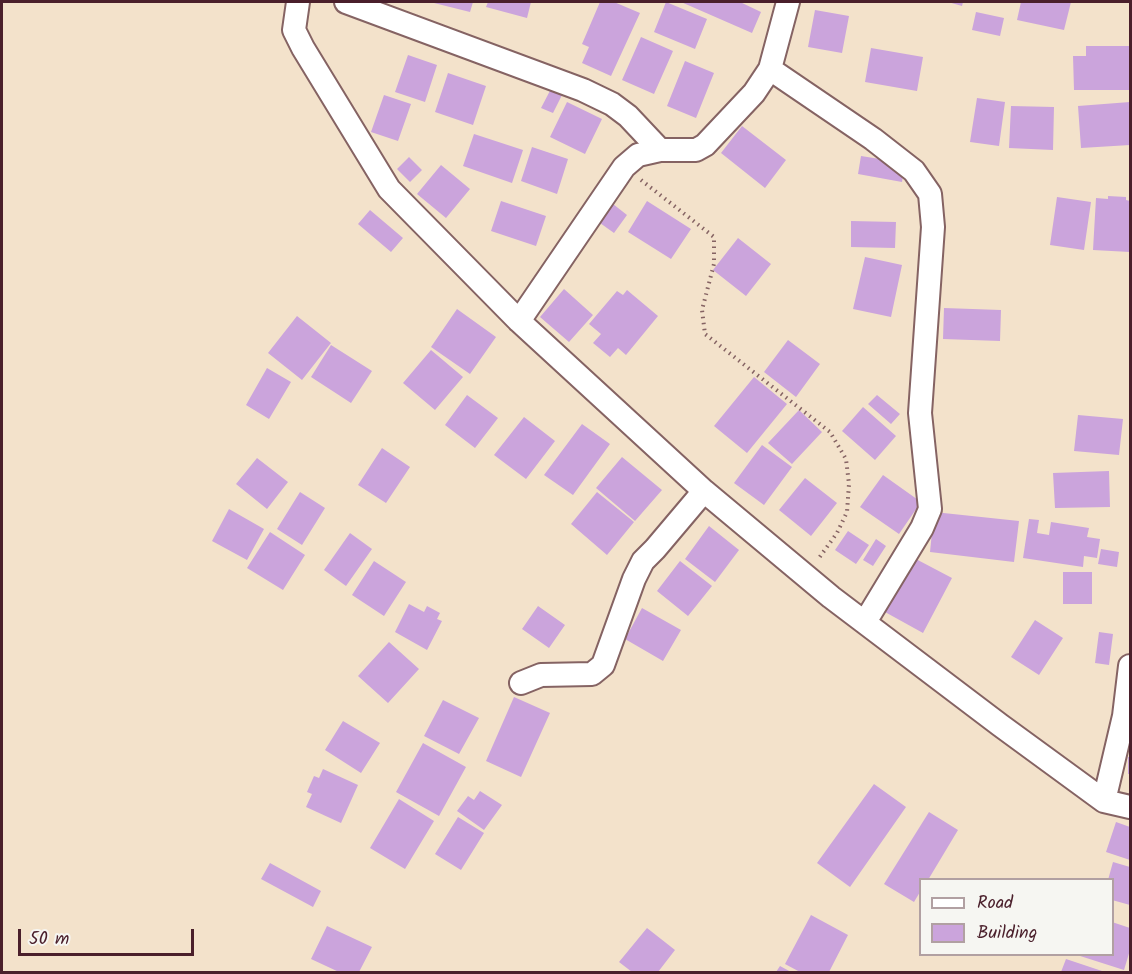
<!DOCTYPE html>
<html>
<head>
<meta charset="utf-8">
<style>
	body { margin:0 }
	#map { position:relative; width:1132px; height:974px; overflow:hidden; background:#f3e2cb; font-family:Kalam,sans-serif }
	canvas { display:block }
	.frame { position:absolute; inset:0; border:3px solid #4a1f2b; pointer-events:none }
	.legend { position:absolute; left:919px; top:878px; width:195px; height:78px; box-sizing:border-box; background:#f6f6f2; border:2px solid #b1a0a2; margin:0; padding:8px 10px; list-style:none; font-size:18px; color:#4a1f2b }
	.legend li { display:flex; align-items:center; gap:12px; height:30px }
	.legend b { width:30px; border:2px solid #b1a0a2 }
	.scale { position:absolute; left:18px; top:929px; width:176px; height:27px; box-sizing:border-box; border:3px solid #4a1f2b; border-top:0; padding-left:8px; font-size:18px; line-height:21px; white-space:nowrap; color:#4a1f2b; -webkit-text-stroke:4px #f6f6f2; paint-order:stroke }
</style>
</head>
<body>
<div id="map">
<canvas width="1132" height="974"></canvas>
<div class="frame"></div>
<ul class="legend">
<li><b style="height:8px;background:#fff"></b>Road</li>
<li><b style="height:16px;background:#cba4dc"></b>Building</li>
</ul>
<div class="scale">50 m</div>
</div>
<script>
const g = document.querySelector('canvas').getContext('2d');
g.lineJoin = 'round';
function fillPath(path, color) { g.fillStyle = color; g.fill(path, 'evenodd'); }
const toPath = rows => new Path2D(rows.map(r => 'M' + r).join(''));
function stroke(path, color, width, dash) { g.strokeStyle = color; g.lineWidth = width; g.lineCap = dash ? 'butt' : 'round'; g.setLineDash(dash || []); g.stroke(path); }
const building = toPath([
	[430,2,473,2,470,12],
	[488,2,531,2,527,18,486,7],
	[600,2,614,2,640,13,611,76,582,63,589,47,582,44],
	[666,2,707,19,695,49,654,32],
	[681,2,740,2,761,12,752,33],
	[948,2,963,2,962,6],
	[1021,2,1071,2,1064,30,1017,20],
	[815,10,849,16,842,53,808,47],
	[976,12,1004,18,1000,36,972,30],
	[641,37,673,51,654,94,622,80],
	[1086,46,1130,46,1130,90,1074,90,1073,56,1086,56],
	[871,48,923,57,917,91,865,82],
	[408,55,437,65,425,102,395,92],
	[685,61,714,73,696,118,667,106],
	[448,73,486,86,473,125,435,112],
	[553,85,564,91,553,113,541,108],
	[384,95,411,104,398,141,371,132],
	[977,98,1005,102,999,146,970,142],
	[567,102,602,119,585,154,550,137],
	[1130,102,1130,145,1081,148,1078,106],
	[1011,106,1054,107,1053,150,1009,148],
	[742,126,786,160,765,188,721,153],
	[474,134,523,150,512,183,463,166],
	[532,147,568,159,557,194,521,181],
	[861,156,905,163,902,182,858,174],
	[409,157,422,170,410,182,397,169],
	[441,165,470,189,446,218,417,194],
	[1108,196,1126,197,1126,200,1130,201,1130,252,1093,250,1096,198,1108,199],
	[1057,197,1091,202,1084,250,1050,245],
	[501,201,546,216,536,246,491,231],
	[647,201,691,229,671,259,628,232],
	[613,204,627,215,614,233,600,223],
	[370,210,403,238,391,252,358,224],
	[851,221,896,222,895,248,851,247],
	[738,238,771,264,746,296,713,270],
	[865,257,902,265,891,317,853,309],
	[564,289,593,315,569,342,540,317],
	[627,290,658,316,626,355,618,348,610,357,593,343,601,334,589,324,617,291,623,295],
	[944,308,1001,310,1000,341,943,339],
	[457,309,496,337,470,374,431,347],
	[297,316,331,343,302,380,268,353],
	[788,340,820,364,796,397,764,372],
	[331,345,372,371,351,403,311,377],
	[431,350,463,377,435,410,403,383],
	[267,368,291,382,269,419,246,405],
	[754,377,787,404,747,453,714,426],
	[467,395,498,418,475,448,445,425],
	[877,395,900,414,891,424,868,404],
	[863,407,896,436,875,460,842,431],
	[799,410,822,432,792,464,768,443],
	[1078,415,1123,419,1119,455,1074,451],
	[524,417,555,441,526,479,494,455],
	[582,424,610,444,573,495,544,475],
	[762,445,792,467,764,505,734,483],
	[382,448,410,467,386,503,358,485],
	[622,457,662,490,635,521,596,488],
	[257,458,288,482,267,509,236,484],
	[1109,471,1110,507,1055,508,1053,473],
	[883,475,921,502,899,534,860,507],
	[805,478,837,503,811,536,779,510],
	[300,492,325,508,302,545,277,529],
	[597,492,634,522,607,555,571,524],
	[229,509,264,529,247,560,212,541],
	[934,512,1019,521,1014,562,930,552],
	[1029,519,1039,520,1037,533,1049,535,1051,522,1089,528,1087,537,1100,539,1097,558,1084,556,1083,567,1023,558],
	[709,526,739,550,715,582,685,559],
	[848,531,869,545,856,564,835,550],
	[270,532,305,555,283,590,247,568],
	[350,533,372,549,346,586,324,570],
	[876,539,886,546,873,566,863,560],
	[1101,549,1119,552,1117,567,1098,564],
	[914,558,952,578,923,633,885,612],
	[374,561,406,582,384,616,352,595],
	[680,561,712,586,688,616,657,591],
	[1063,572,1092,572,1092,604,1063,604],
	[409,604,424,612,427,606,440,613,437,619,442,621,427,650,395,632],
	[538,606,565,625,549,648,522,629],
	[642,608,681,630,663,661,625,639],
	[1035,620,1063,638,1039,675,1011,657],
	[1099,632,1113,634,1109,665,1095,663],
	[389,642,419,669,388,703,358,676],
	[514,697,550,713,521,777,486,761],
	[443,700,479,718,459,754,424,736],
	[343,721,380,743,361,773,325,750],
	[423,743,466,767,439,816,396,792],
	[1128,757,1130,757,1130,774,1128,774],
	[323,769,358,785,341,823,306,807,312,794,307,792,314,776,319,778],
	[874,784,906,807,850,887,817,863],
	[480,791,502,805,484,830,457,811,468,796,474,800],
	[399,799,434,821,405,869,370,848],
	[929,812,958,830,928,880,920,880,920,892,914,902,884,884],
	[458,817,484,833,461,870,435,854],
	[1116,822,1130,827,1130,860,1106,852],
	[1113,862,1130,867,1130,905,1112,900,1112,880,1108,880],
	[270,863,321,891,313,907,261,879],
	[811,915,848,935,829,972,800,972,785,964],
	[1112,922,1130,928,1130,950,1124,970,1077,955,1112,954],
	[327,926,372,947,359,972,339,972,311,959],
	[647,928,675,950,658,972,632,972,619,962],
	[1066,959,1105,972,1061,972],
	[780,966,791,972,776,972]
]);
const path = toPath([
	[641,180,714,237,714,264,702,310,705,334,830,432,846,459,849,484,847,512,837,533,819,558]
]);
const minor = toPath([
	[298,2,294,30,303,48,389,189,519,321,704,491,831,597,1000,725,1104,801,1130,807],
	[346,2,583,90,612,104,628,116,660,150],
	[770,69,873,139,914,171,930,194,933,227,920,413,930,509,922,528,865,622],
	[519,321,624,167,638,155,660,150,696,150,705,145,754,93,770,69,788,2],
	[521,683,541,675,592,674,603,665,634,579,643,561,655,549,704,491],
	[1104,801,1124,716,1130,666]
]);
fillPath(building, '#cba4dc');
stroke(minor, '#856363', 26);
stroke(path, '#856363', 4, [1.5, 4.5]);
stroke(minor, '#fff', 22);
</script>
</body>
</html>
